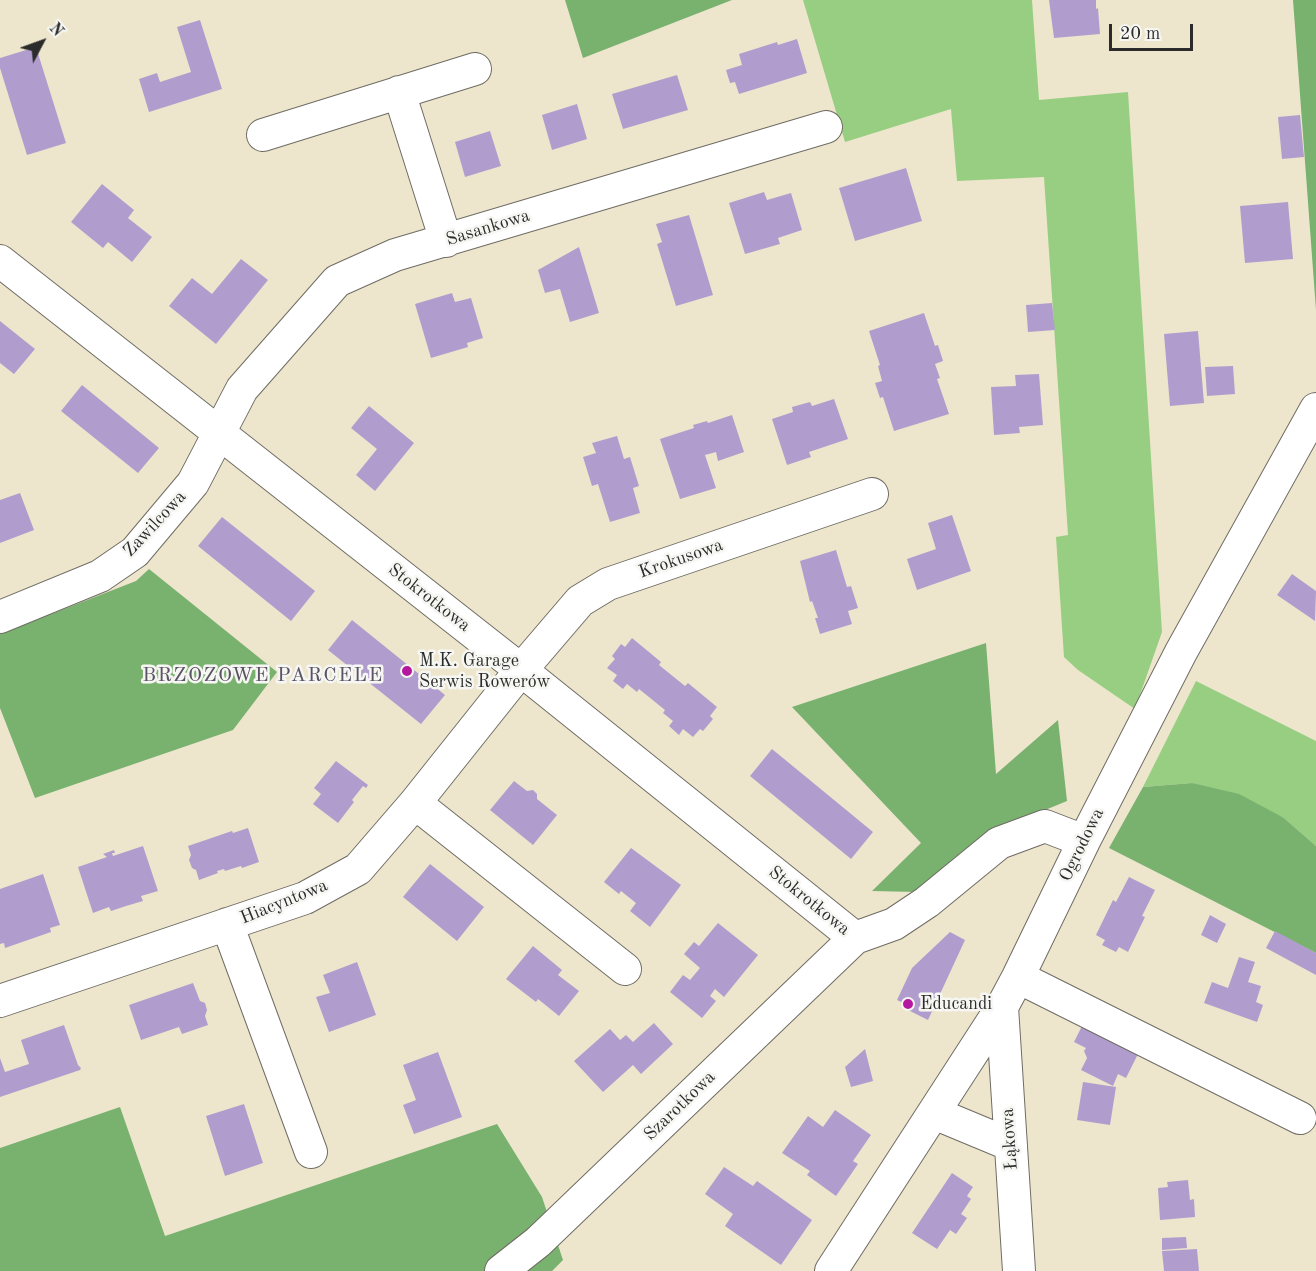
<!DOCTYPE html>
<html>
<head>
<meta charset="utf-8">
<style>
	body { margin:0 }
	#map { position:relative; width:1316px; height:1271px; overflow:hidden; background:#ede6cd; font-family:"Old Standard TT",serif }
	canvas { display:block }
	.north { position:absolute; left:12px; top:12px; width:60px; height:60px; -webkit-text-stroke:4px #f6f6f2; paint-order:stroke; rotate:49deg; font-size:16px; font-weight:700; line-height:24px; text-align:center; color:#2b2b2b }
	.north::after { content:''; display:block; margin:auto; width:21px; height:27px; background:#2b2b2b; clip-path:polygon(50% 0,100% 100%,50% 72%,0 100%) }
	.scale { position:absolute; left:1109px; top:24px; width:84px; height:27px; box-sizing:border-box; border:3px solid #2b2b2b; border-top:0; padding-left:8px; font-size:18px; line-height:21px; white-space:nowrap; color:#2b2b2b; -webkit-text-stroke:4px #f6f6f2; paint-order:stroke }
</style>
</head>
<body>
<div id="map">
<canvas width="1316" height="1271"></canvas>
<div class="north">N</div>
<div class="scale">20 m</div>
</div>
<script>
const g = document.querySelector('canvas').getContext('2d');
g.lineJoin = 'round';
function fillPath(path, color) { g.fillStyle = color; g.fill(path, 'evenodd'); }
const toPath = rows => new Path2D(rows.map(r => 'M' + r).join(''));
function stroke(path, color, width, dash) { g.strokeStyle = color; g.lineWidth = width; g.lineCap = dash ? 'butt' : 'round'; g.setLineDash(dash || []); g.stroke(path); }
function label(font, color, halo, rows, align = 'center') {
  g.font = font + ' "Old Standard TT",serif'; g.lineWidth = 5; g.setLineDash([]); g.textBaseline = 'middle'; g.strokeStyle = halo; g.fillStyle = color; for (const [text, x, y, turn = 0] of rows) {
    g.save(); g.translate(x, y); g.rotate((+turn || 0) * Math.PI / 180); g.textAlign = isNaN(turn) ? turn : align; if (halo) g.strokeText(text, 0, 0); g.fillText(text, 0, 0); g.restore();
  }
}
const green = toPath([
	[803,0,1032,0,1039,100,1128,92,1162,632,1135,709,1078,670,1064,657,1056,537,1068,535,1044,177,957,181,951,109,845,142],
	[1196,681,1316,741,1316,846,1284,818,1192,783,1143,787]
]);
const forest = toPath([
	[565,0,732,0,583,58],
	[1293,0,1316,0,1316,310],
	[149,569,277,672,233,730,35,798,0,708,0,634,136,581],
	[986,643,996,774,1058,720,1067,801,1006,826,916,892,872,891,921,843,792,707],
	[1192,783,1239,794,1284,818,1316,846,1316,953,1109,848,1143,787],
	[120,1107,165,1236,497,1124,542,1197,563,1260,552,1271,0,1271,0,1148]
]);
const building = toPath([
	[1049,0,1096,0,1096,9,1098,8,1100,34,1054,38],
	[200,20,222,89,149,112,139,79,157,73,160,82,191,72,177,27],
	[797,39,807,73,739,94,735,82,730,83,726,70,742,65,739,54,777,42,778,45],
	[36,47,66,143,27,155,0,68,0,58],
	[677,75,688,110,623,129,612,94],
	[577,104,587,139,552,150,542,115],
	[1300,115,1304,157,1282,159,1278,117],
	[490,131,501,166,465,177,455,142],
	[906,168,922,221,855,241,839,188],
	[102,184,134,210,128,218,152,237,132,262,108,242,103,248,71,222],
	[764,192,767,200,791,193,802,230,778,238,780,244,745,254,729,203],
	[1288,202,1293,259,1245,263,1240,206],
	[689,215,713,295,676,306,657,244,662,242,656,224],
	[579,247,599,313,570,322,560,289,545,293,538,270],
	[241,259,268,280,216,344,169,306,192,278,212,294],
	[452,293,455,302,471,298,483,338,467,343,468,347,431,358,415,304],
	[1052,303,1055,330,1028,332,1026,305],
	[924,313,935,346,938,345,943,361,935,364,940,378,937,379,949,414,894,431,883,397,880,398,875,383,882,381,878,366,880,365,869,331],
	[0,321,35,349,14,374,0,363],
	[1198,331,1204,403,1170,406,1164,334],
	[1233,366,1235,394,1207,396,1205,367],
	[1039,374,1043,425,1019,427,1020,433,994,435,991,387,1016,386,1015,375],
	[82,385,159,448,138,473,61,411],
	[834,399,848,439,809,452,811,457,787,465,772,419,793,412,792,407,810,402,812,406],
	[369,406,414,443,375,491,356,475,377,449,351,428],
	[732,415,744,452,718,461,716,452,705,455,716,488,680,499,660,439,694,428,693,425,707,421,708,423],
	[617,436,624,459,630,457,639,486,633,488,640,513,610,522,598,484,592,486,583,457,596,453,592,443],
	[20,493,34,530,0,543,0,500],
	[952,515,971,571,917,590,907,559,936,549,928,523],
	[222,517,315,591,291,621,198,546],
	[836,550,847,587,851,586,858,608,848,611,852,624,820,634,815,618,818,618,812,601,810,602,800,561],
	[1292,574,1316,591,1315,621,1277,595],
	[352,620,445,695,421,724,328,650],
	[632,638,661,662,659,665,685,686,688,683,717,707,710,716,713,719,703,731,700,729,693,737,683,729,679,735,669,726,673,721,663,713,665,710,639,689,637,692,627,684,623,689,613,681,617,675,607,668,615,659,612,656,621,644,625,647],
	[772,749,873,832,851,859,750,776],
	[336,761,368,785,366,788,363,786,352,800,354,802,338,823,313,804,321,794,314,788],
	[514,781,527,791,533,790,537,794,537,799,557,815,533,845,490,810],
	[248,828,259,862,242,868,241,866,225,871,224,869,217,871,218,873,199,880,196,870,192,868,189,860,191,855,188,846,232,831,233,833],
	[143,846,158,891,141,896,143,901,126,906,111,911,109,907,93,913,78,867,107,857,103,854,114,850,115,853,112,853,113,856],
	[631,848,681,885,650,927,630,911,636,903,621,891,619,894,604,882],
	[430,864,484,907,457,941,403,897],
	[43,874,60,925,50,928,51,932,5,948,4,943,0,944,0,889],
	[1129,877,1155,890,1142,916,1145,917,1128,952,1119,947,1116,952,1102,945,1105,940,1096,935,1113,900,1116,902],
	[1210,915,1226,924,1217,943,1201,935],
	[718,923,758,955,724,997,715,989,710,996,716,1001,702,1018,670,992,683,975,690,980,700,968,684,954,694,942,699,946],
	[1275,931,1316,953,1316,975,1266,948],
	[950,932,965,940,928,1020,908,1010,910,1006,897,1000,912,968],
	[533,946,562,970,558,975,579,991,559,1016,538,999,536,1002,506,979],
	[1239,957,1255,962,1248,982,1261,986,1256,1002,1263,1005,1257,1022,1204,1003,1212,982,1228,988],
	[357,962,376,1015,329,1032,316,997,330,993,323,975],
	[193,983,200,1001,205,1003,207,1010,205,1016,208,1025,182,1034,179,1027,141,1040,129,1005],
	[654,1023,673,1044,641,1074,633,1065,603,1092,574,1061,610,1029,620,1040,626,1035,633,1042],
	[1083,1024,1139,1052,1126,1078,1118,1074,1113,1086,1081,1070,1087,1058,1084,1051,1086,1048,1074,1042],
	[64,1025,78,1065,81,1068,80,1070,0,1097,0,1058,5,1072,29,1064,21,1040],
	[865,1049,873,1081,851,1087,845,1067],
	[438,1052,462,1117,414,1134,403,1105,416,1100,403,1065],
	[1083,1082,1116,1087,1110,1125,1077,1120],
	[244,1104,263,1163,225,1176,206,1116],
	[835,1110,871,1135,853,1161,858,1164,836,1196,807,1175,810,1171,782,1153,808,1116,823,1127],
	[724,1167,753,1186,757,1181,812,1220,781,1265,725,1226,733,1214,705,1194],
	[952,1173,973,1187,967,1196,971,1199,961,1214,967,1218,956,1234,950,1230,937,1249,912,1233],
	[1188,1180,1190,1200,1194,1199,1195,1217,1160,1220,1158,1188,1168,1187,1167,1182],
	[1186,1237,1187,1248,1162,1250,1162,1238],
	[1197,1249,1199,1271,1164,1271,1162,1251]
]);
const minor = toPath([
	[399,92,446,241],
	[263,135,475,69],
	[0,261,521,670,855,938],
	[0,617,100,576,135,552,193,483,242,389,337,281,395,255,826,127],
	[415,803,625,969],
	[227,924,311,1152],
	[1018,977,1300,1118],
	[0,1001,305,898,358,869,415,803,521,670,580,601,608,584,872,494],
	[1002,1007,1019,1271],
	[934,1113,1011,1145],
	[501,1271,538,1242,855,938,894,924,927,902,999,843,1045,826,1084,841],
	[831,1271,1002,1007,1018,977,1084,841,1181,652,1316,409]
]);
const markers = [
	[407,671,6,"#b5179e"],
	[908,1004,6,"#b5179e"]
];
const streetNames = [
	["Sasankowa",488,228,-17],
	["Zawilcowa",155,524,-47],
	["Krokusowa",681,559,-19],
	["Stokrotkowa",429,598,38],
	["Ogrodowa",1082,845,-64],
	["Stokrotkowa",809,901,39],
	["Hiacyntowa",284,902,-22],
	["Szarotkowa",680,1106,-44],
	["Łąkowa",1010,1139,-94]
];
const poiNames = [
	["M.K. Garage",419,661],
	["Serwis Rowerów",419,682],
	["Educandi",920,1004]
];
const neighbourhoodNames = [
	["BRZOZOWE PARCELE",263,676]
];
fillPath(green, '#97ce81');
fillPath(forest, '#79b16f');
fillPath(building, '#b19dcd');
stroke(minor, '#6f6c64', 34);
stroke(minor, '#fff', 32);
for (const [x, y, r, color] of markers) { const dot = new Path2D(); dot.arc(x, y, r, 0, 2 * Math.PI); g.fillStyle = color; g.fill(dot); stroke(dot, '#f6f6f2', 2); }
label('18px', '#2b2b2b', '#f6f6f2', streetNames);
label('18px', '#2b2b2b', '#f6f6f2', poiNames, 'left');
g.letterSpacing = '1.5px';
label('20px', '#5a5364', '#f6f6f2', neighbourhoodNames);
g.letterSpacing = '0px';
</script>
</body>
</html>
